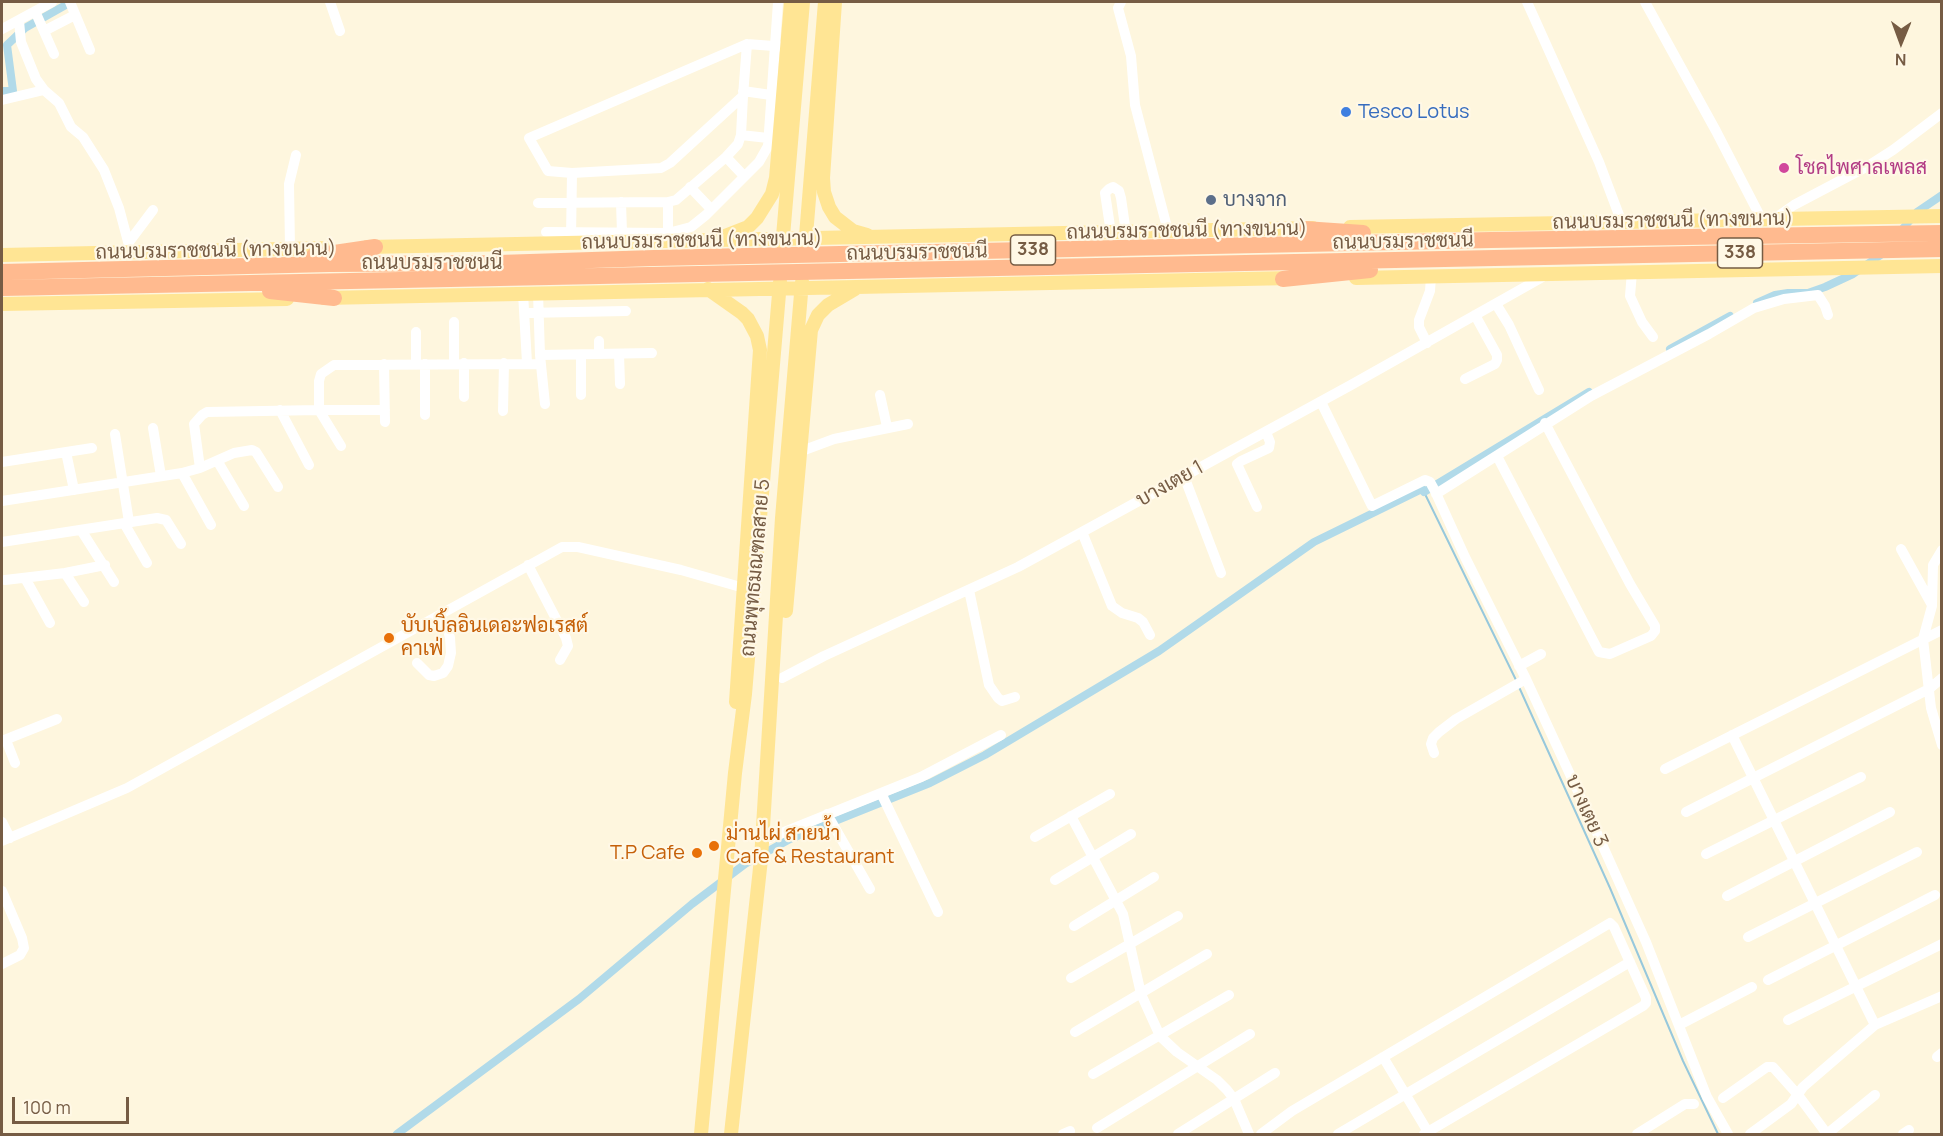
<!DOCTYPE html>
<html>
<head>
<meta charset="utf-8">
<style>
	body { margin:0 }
	#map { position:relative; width:1943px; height:1136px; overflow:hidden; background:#fef6de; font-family:Manrope,sans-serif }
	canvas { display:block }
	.frame { position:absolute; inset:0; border:3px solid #765c44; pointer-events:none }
	.north { position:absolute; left:1871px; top:12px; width:60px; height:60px; -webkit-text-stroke:4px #fff8e6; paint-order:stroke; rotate:181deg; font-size:16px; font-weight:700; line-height:24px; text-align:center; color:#765c44 }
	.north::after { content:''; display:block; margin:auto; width:21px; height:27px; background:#765c44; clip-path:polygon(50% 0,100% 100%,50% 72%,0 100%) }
	.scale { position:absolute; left:12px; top:1097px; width:117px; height:27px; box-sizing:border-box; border:3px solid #765c44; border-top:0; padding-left:8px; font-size:18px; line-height:21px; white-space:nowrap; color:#765c44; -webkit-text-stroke:4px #fff8e6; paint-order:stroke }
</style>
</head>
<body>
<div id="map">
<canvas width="1943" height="1136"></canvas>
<div class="frame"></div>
<div class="north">N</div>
<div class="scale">100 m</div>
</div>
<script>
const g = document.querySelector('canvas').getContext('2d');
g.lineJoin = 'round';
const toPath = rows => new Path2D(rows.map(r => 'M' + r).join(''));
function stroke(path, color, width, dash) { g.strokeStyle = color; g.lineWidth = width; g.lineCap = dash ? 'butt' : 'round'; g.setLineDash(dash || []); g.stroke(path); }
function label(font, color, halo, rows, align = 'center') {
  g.font = font + ' Manrope,Sarabun,sans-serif'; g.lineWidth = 4.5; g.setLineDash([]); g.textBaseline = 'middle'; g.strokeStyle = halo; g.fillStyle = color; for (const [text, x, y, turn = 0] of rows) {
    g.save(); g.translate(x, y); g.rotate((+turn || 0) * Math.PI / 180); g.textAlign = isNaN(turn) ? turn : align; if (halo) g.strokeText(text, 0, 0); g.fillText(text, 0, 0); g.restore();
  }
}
const stream = toPath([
	[1424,492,1516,680],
	[1519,687,1610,888,1683,1061,1718,1134]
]);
const canal = toPath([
	[2,91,13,91,7,45,25,28,71,2],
	[1900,232,1917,212,1942,195],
	[1757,303,1775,295,1788,293,1808,293,1825,287,1853,274,1885,252],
	[1670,349,1730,316],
	[397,1134,579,999,692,904,745,864,790,839,930,783,985,755,1159,651,1314,542,1422,489,1424,492,1589,392]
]);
const minor = toPath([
	[70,2,90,50],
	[330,2,340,31],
	[1121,2,1118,8,1131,56,1135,105,1168,231],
	[1527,2,1599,162,1622,223],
	[1645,2,1716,131,1762,220],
	[35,11,54,54],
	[19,21,21,42,36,79,44,90,59,103,71,127,83,137,104,170,119,208,131,253],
	[2,29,52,2],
	[44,31,75,15],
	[747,44,743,96,670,163,661,168,572,173,548,171,529,138,747,44,787,47],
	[743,91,771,95],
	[2,100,44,90],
	[741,135,768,138],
	[726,157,744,176],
	[690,187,711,209],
	[621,202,622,233],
	[668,202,668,233],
	[538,203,668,202,676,200,726,157,738,144,741,135,743,96],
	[1774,219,1794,205,1868,166,1893,150,1942,113],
	[546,232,668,233,691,227,706,215,759,162,768,146,778,2],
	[1111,233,1105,193,1109,189,1113,187,1119,191,1121,198,1126,233],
	[571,238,572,173],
	[129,242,153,210],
	[290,249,289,184,296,155],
	[1632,272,1630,296,1642,322,1653,337],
	[523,293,527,363],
	[538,293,540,355,545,404],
	[1496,304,1509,325,1539,390],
	[525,313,626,311],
	[416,332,416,364],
	[599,341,599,354],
	[1427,343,1419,327,1419,320,1430,291,1431,277],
	[619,354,620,384],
	[540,355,652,353],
	[581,355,581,395],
	[454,363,454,322],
	[384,364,385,422],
	[425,364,425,415],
	[1465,379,1495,364,1497,360,1497,355,1475,315],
	[880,395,887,427],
	[464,397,464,363],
	[1321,402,1372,506,1425,480,1430,482,1435,491,1465,557,1526,679,1592,822,1646,942,1707,1097,1728,1134],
	[280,410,309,465],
	[319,410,385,410],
	[319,410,341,446],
	[503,411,504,363],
	[153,428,161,476],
	[115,434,129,522],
	[66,452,74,490],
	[799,452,834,439,908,424],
	[1497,456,1599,652,1610,654,1651,636,1655,631,1655,626,1630,584,1545,423],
	[2,462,92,448],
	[218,462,244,506],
	[200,468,234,453,252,450,256,452,278,487],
	[182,473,211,525],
	[1184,476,1221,573],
	[1436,494,1591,396,1709,334,1754,308,1784,299,1818,295,1825,306,1828,315],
	[2,501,182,473,200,468,194,424,202,415,207,412,319,410,319,381,321,374,334,365,541,364],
	[1257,507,1237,464,1241,461,1269,448,1270,442,1266,432],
	[124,523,147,563],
	[81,530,114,582],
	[1082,532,1112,606,1122,613,1138,618,1143,622,1150,635],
	[2,542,157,518,166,520,181,544],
	[1901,549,1932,605],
	[1942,550,1933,565,1932,606,1923,639,1931,708,1942,745],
	[528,565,566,638,568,646,560,660],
	[65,573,84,602],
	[25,578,50,623],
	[5,580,65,573,105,565],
	[969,590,989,685,998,698,1002,701,1015,697],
	[417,663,429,675,434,676,443,673,448,666,451,653,450,638,448,630,439,615],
	[1519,666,1541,654],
	[782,678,824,656,1018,567,1351,385,1548,274],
	[1732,735,1875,1025],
	[6,740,15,763],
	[2,741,57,719],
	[1434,753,1431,744,1433,738,1439,732,1456,719,1526,679],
	[1665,769,1942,630],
	[881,793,938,912],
	[1686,812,1929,689,1942,678],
	[827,814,870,889],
	[1071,816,1123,914,1141,994,1160,1036,1177,1052,1217,1080,1227,1090,1234,1099,1249,1134],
	[2,822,10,838],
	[1035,837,1110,794],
	[2,841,127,788,562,547,578,547,681,570,744,588],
	[762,841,921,777,1001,735],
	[1706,854,1861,777],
	[1055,880,1131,834],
	[2,891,22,938,24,948,20,955,2,964],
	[1727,896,1890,812],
	[1074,926,1154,877],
	[1748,937,1917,852],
	[1071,978,1178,916],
	[1768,980,1935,895],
	[1788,1020,1942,944],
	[1679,1025,1752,987],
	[1075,1032,1207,954],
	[1383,1057,1428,1132],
	[1937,1057,1942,1053],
	[1093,1074,1229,995],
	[1723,1098,1767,1067,1773,1067,1798,1095,1827,1134],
	[1097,1128,1250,1034],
	[1063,1134,1070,1131],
	[1178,1134,1275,1073],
	[1261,1134,1292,1111,1610,923,1614,927,1646,998,1646,1003,1643,1006,1424,1134],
	[1338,1134,1630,962],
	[1637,1134,1685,1104,1694,1104],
	[1750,1134,1791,1104,1803,1087,1875,1025,1942,996],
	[1827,1134,1875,1095],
	[1903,1134,1909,1130]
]);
const major = toPath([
	[835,2,823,178,824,192,829,207,835,217,853,231,867,235],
	[1350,227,1942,216],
	[725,236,748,227,757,218,772,194,776,178,791,2],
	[367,247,1313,228],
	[782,248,803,2],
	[805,248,825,2],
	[2,255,329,248],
	[1356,278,1942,266],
	[708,289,742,313,748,319,757,336,760,350,736,702],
	[324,298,1292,278],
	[2,304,287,299],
	[786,611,811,330,818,315,828,305,855,289],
	[701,1134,735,773,745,694,780,282],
	[731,1134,761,859,782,518,802,282]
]);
const highway = toPath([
	[1304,229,1363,233],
	[314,256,375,247],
	[2,272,329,264,499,263,654,258,1491,240,1942,233],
	[1283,279,1370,270],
	[2,288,1942,249],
	[270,291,334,298]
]);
const markers = [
	[1346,112,6,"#3f7fe0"],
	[1784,168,6,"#d1479c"],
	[1211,200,6,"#5c6f8a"],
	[389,638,6,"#e8710a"],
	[714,846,6,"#e8710a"],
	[697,853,6,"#e8710a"]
];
const shields = [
	[1033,250,45],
	[1740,253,45]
];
const shieldNames = [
	["338",1033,250],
	["338",1740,253]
];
const shopNames = [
	["Tesco Lotus",1358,112]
];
const hotelNames = [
	["โชคไพศาลเพลส",1796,168]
];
const serviceNames = [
	["บางจาก",1223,200]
];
const streetNames = [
	["ถนนบรมราชชนนี (ทางขนาน)",1673,221,-1],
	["ถนนบรมราชชนนี (ทางขนาน)",1187,231,-1],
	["ถนนบรมราชชนนี (ทางขนาน)",702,241,-1],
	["ถนนบรมราชชนนี",1403,242,-1],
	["ถนนบรมราชชนนี (ทางขนาน)",216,251,-1],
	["ถนนบรมราชชนนี",917,253,-1],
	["ถนนบรมราชชนนี",432,263],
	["บางเตย 1",1170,484,-29],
	["ถนนพุทธมณฑลสาย 5",756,568,-85],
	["บางเตย 3",1586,811,66]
];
const foodNames = [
	["บับเบิ้ลอินเดอะฟอเรสต์",401,626],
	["คาเฟ่",401,649],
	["ม่านไผ่ สายน้ำ",726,834],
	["Cafe & Restaurant",726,857],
	["T.P Cafe",685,853,"right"]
];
stroke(stream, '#97c8dc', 2);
stroke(canal, '#b1dae9', 8);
stroke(minor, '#fff', 10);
stroke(major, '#ffe594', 14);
stroke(highway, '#ffba8f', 16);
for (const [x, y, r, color] of markers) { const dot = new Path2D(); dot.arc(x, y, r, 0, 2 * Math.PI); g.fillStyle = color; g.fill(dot); stroke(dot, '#fff8e6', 2); }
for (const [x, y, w] of shields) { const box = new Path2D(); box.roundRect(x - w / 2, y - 15, w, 30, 4.5); g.fillStyle = '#fff8e6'; g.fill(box); stroke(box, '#765c44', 1.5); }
label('bold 18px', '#765c44', null, shieldNames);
label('20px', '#366cbe', '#fff8e6', shopNames, 'left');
label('20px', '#b23c85', '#fff8e6', hotelNames, 'left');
label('20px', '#4e5e75', '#fff8e6', serviceNames, 'left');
label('20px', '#765c44', '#fff8e6', streetNames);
label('20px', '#c56008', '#fff8e6', foodNames, 'left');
</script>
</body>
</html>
